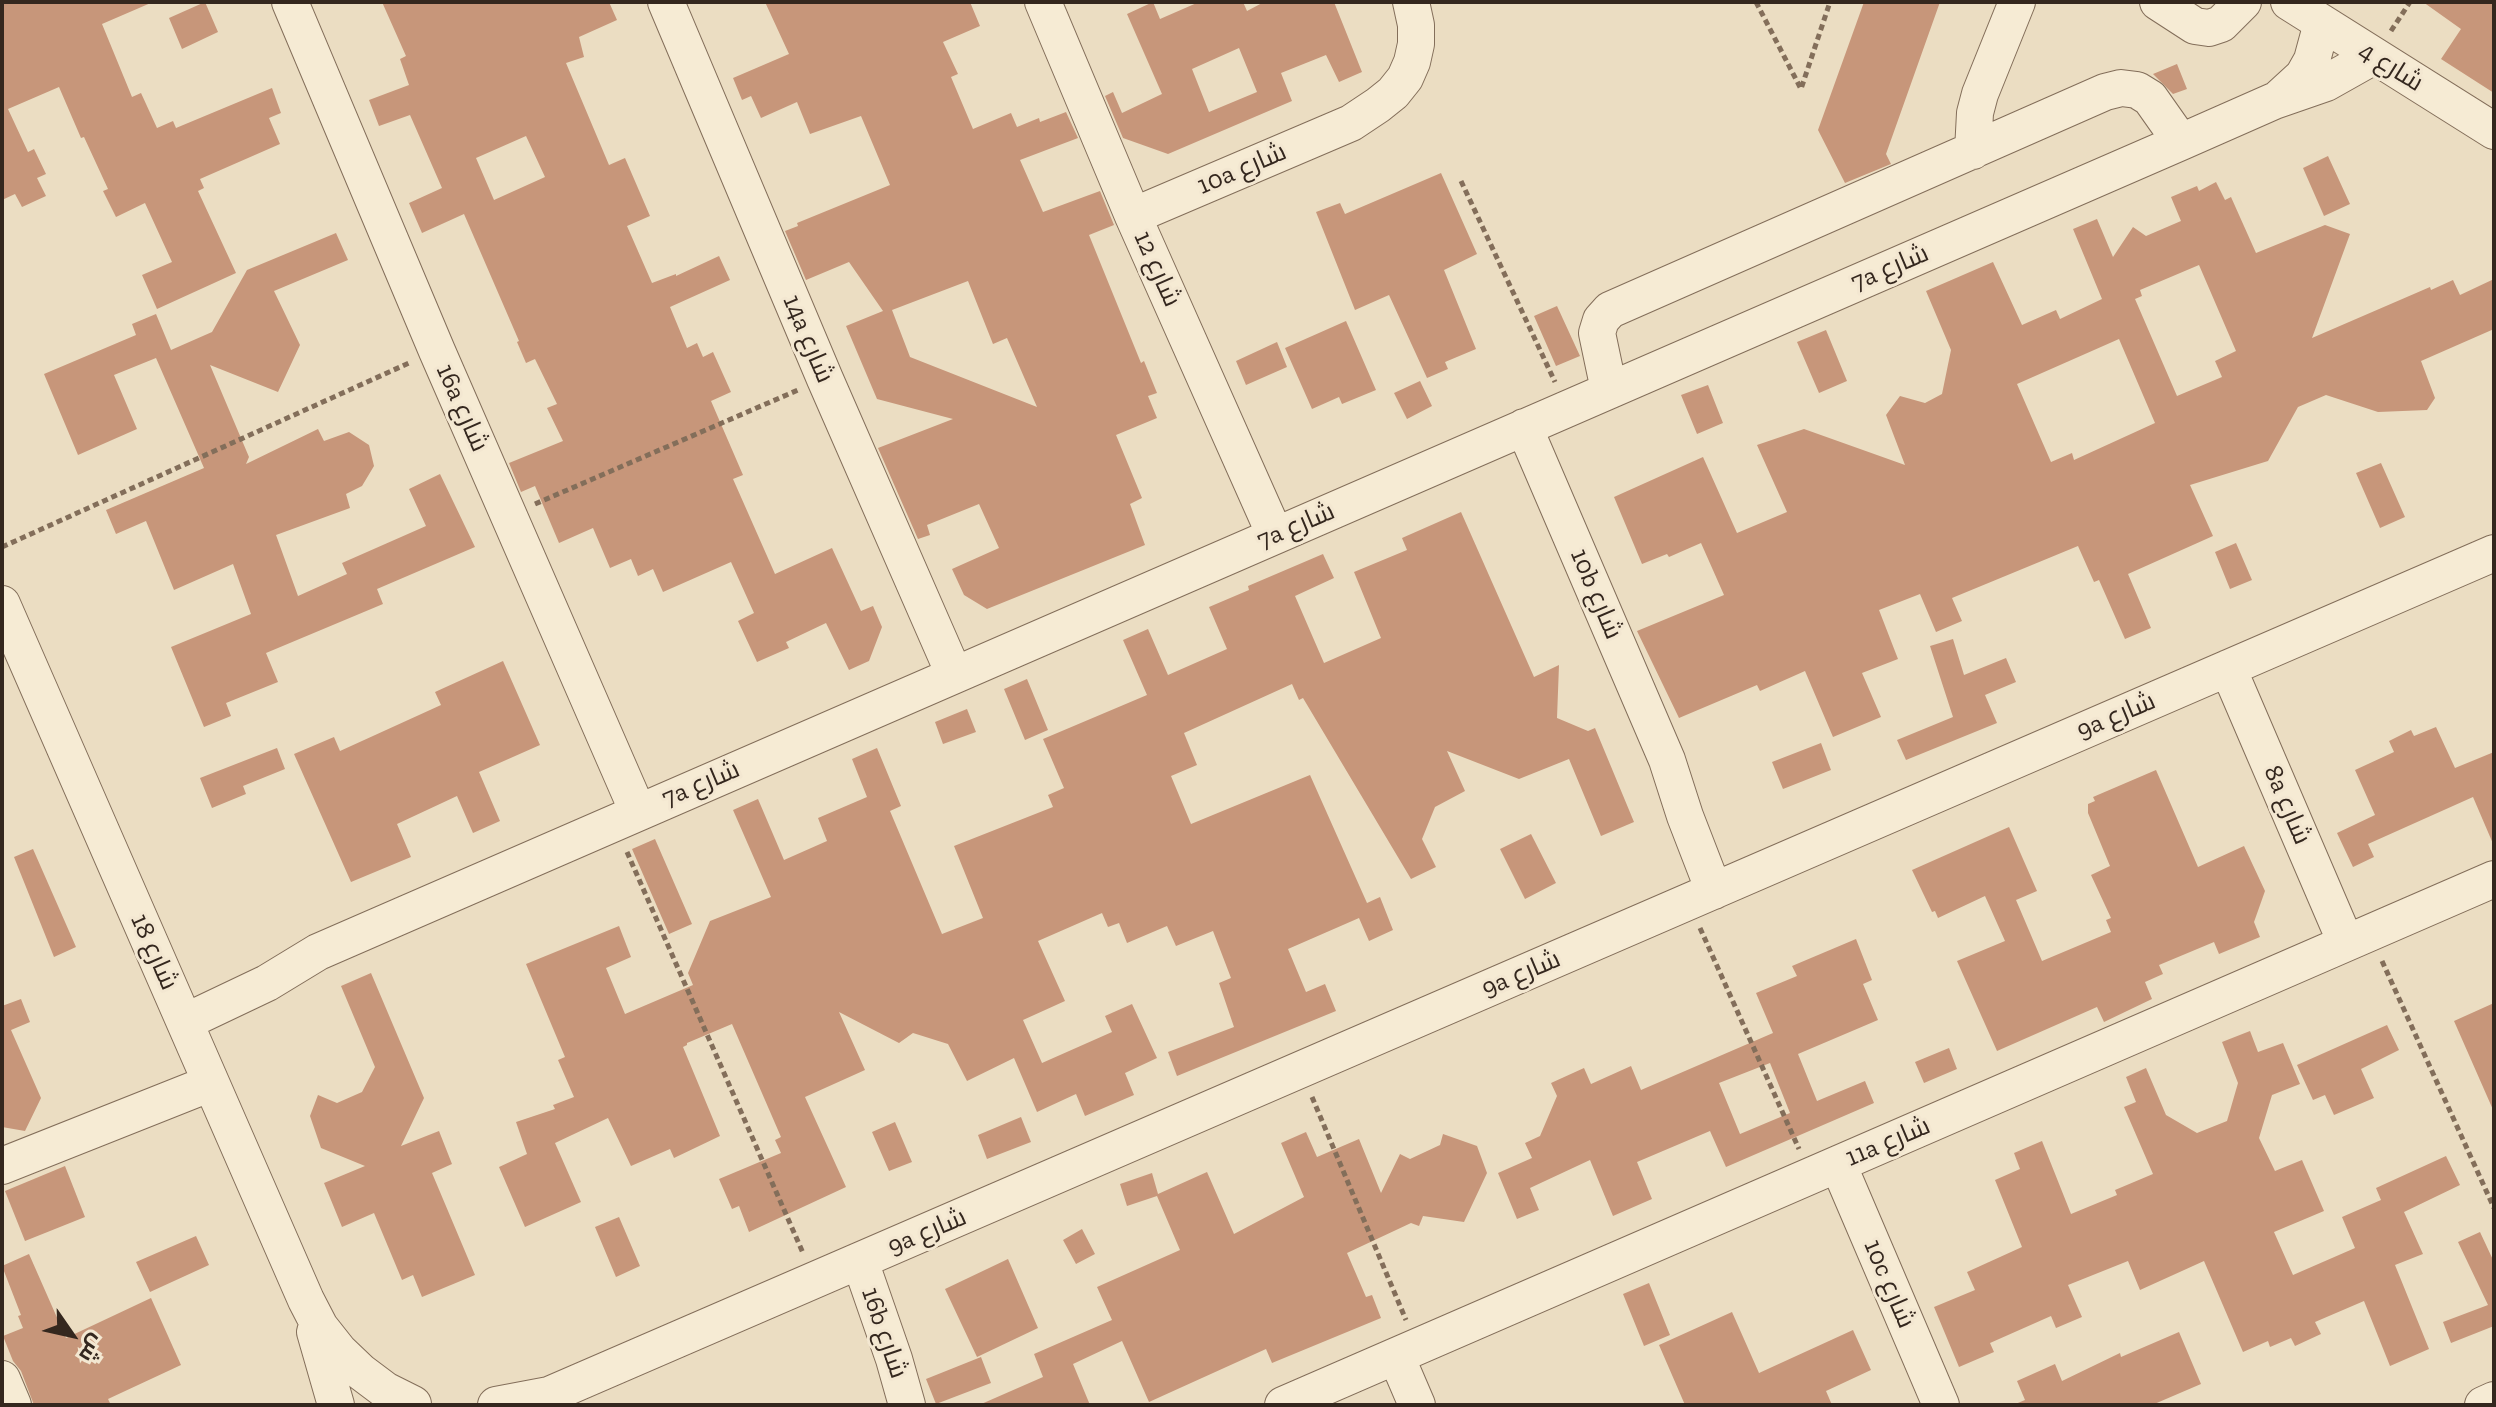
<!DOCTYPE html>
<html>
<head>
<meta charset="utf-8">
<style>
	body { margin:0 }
	#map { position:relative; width:2496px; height:1407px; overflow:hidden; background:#ebddc2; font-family:"Zilla Slab",Cairo,serif }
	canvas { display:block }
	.frame { position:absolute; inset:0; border:4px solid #34271e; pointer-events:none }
	.north { position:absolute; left:32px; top:1295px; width:80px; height:80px; -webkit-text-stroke:6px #f3e7d1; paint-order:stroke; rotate:124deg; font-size:22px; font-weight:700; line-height:32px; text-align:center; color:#34271e }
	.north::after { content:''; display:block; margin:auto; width:28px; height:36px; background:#34271e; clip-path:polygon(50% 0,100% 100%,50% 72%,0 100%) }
</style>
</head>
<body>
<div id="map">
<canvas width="2496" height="1407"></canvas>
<div class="frame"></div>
<div class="north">ش</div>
</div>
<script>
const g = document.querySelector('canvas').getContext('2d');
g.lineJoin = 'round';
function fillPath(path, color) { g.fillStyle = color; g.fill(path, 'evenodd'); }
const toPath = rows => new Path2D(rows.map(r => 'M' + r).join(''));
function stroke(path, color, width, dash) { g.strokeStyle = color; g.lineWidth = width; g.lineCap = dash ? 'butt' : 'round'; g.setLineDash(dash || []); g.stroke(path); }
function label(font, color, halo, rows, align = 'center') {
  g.font = font + ' "Zilla Slab",Cairo,serif'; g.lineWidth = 6; g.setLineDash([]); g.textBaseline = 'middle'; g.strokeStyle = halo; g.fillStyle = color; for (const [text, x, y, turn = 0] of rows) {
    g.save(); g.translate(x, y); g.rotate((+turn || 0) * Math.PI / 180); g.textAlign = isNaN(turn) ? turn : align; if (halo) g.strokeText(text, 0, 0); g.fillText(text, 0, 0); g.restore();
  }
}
const building = toPath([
	[2,2,153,2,102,24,132,97,141,93,157,128,173,121,176,128,272,88,281,113,269,118,280,144,200,179,204,188,198,191,236,273,157,309,142,275,172,262,145,203,116,217,103,191,108,189,84,137,81,138,59,87,8,109,28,152,34,149,46,174,37,178,46,196,22,207,15,194,2,200],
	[205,2,218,32,182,49,169,18],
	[382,2,609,2,617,20,579,37,584,57,566,63,609,165,625,158,650,216,627,226,652,283,676,274,676,276,719,256,730,280,670,307,687,348,697,343,703,357,713,352,731,392,711,401,743,475,733,479,775,574,832,548,861,611,873,606,882,627,869,661,849,670,826,623,786,642,789,648,757,662,738,621,754,613,731,562,663,592,653,569,638,576,631,559,610,568,593,528,559,543,535,486,521,492,509,463,563,441,547,408,557,404,535,359,526,363,517,342,519,341,464,214,422,233,409,203,442,188,410,115,379,126,369,100,409,85,400,59,406,56],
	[526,136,545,177,494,200,476,158],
	[765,2,970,2,980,26,943,42,958,74,951,77,973,129,1011,113,1017,127,1039,118,1040,122,1066,112,1078,138,1020,160,1043,212,1100,191,1114,225,1089,235,1141,363,1144,361,1157,393,1148,396,1157,418,1116,435,1142,498,1130,504,1145,545,987,609,964,595,952,569,999,548,979,504,927,525,930,535,918,539,878,448,953,419,877,399,846,326,883,311,849,262,806,280,785,231,798,226,797,223,890,185,861,116,810,134,797,102,761,118,751,96,742,100,733,78,789,54],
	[968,281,993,344,1007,338,1037,407,910,357,892,310],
	[1153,2,1160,19,1199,2,1243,2,1247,11,1264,2,1334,2,1362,72,1339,82,1326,55,1281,73,1292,101,1168,154,1123,138,1105,96,1113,92,1122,113,1162,94,1127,14],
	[1239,48,1257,92,1209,112,1192,69],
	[1864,2,1940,2,1886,154,1891,164,1845,183,1818,130],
	[2423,2,2494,2,2494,93,2441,59,2461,29],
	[2177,64,2187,89,2173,94,2153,74],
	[2328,156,2350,204,2324,216,2303,168],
	[1441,173,1477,254,1444,270,1476,349,1445,362,1448,369,1427,378,1389,295,1355,310,1316,212,1340,203,1345,214],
	[2216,182,2225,200,2231,197,2256,253,2325,225,2350,234,2312,338,2430,287,2431,290,2453,280,2460,295,2494,279,2494,329,2421,361,2435,398,2427,410,2378,412,2326,395,2298,407,2268,461,2190,485,2213,536,2128,574,2151,628,2125,639,2099,580,2094,582,2078,546,1952,598,1962,621,1936,632,1920,594,1879,610,1898,659,1862,673,1881,717,1833,737,1805,671,1760,691,1757,685,1679,718,1637,631,1724,595,1701,543,1669,557,1667,554,1642,564,1614,497,1703,457,1737,533,1787,512,1757,445,1804,429,1905,465,1886,415,1900,396,1925,403,1942,394,1951,350,1926,291,1993,262,2022,325,2056,310,2060,319,2102,299,2073,229,2097,219,2113,257,2133,227,2146,236,2181,221,2171,197,2197,186,2199,191],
	[2199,265,2236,351,2215,361,2222,377,2177,396,2135,299,2142,296,2140,290],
	[2119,339,2155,423,2074,460,2072,453,2051,462,2017,384],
	[336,233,348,260,274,291,300,345,278,392,210,365,249,457,246,464,318,429,324,441,349,432,369,445,374,466,362,486,346,494,350,508,276,535,298,596,347,574,342,563,426,526,409,489,440,474,475,547,377,589,383,604,266,653,278,682,226,703,231,716,204,727,171,647,251,614,233,564,174,590,146,521,116,534,106,510,204,468,156,358,114,375,137,429,78,455,44,374,136,335,132,324,156,314,171,350,212,332,247,270],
	[1557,306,1580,356,1556,366,1534,316],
	[1346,321,1376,390,1342,404,1339,397,1312,409,1285,348],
	[1826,330,1847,381,1819,393,1797,342],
	[1277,342,1287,367,1246,385,1236,361],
	[1420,381,1432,406,1407,419,1394,393],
	[1708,385,1723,423,1697,434,1681,395],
	[2381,463,2405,517,2380,528,2356,473],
	[1461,512,1534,677,1559,665,1557,718,1588,731,1595,728,1634,822,1601,836,1569,759,1519,779,1447,751,1465,791,1435,807,1422,839,1436,867,1411,879,1303,698,1299,700,1292,684,1184,733,1197,765,1171,776,1191,824,1310,775,1367,903,1380,897,1393,930,1369,941,1359,918,1288,949,1306,992,1325,984,1336,1011,1177,1076,1168,1052,1234,1027,1219,983,1231,978,1213,931,1176,946,1167,926,1127,943,1119,923,1108,927,1102,913,1038,941,1065,1001,1023,1020,1042,1063,1112,1032,1105,1016,1132,1004,1157,1058,1125,1073,1134,1095,1085,1116,1076,1094,1037,1112,1014,1058,967,1081,948,1044,913,1033,899,1043,839,1012,865,1070,805,1097,846,1187,749,1232,739,1206,732,1209,719,1179,781,1153,775,1140,781,1137,732,1024,687,1043,687,1045,683,1047,720,1136,674,1158,670,1149,631,1166,608,1118,555,1143,581,1202,525,1227,499,1167,527,1154,516,1122,555,1109,553,1105,574,1097,558,1060,565,1057,526,964,619,926,631,957,606,968,625,1014,693,985,688,973,710,921,771,897,733,810,758,799,784,860,827,841,818,818,867,797,852,759,877,748,901,806,890,811,942,934,983,918,954,846,1053,807,1048,795,1064,788,1043,739,1147,695,1123,640,1148,629,1168,675,1227,649,1209,607,1249,590,1248,586,1323,554,1334,578,1295,596,1324,663,1381,638,1354,572,1407,550,1402,538],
	[2236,543,2252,580,2230,589,2215,552],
	[1953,639,1964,675,2006,658,2016,682,1985,695,1997,723,1906,760,1897,740,1953,717,1930,646],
	[503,661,540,745,479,772,500,821,473,833,457,796,397,824,411,857,351,882,294,754,334,737,340,751,441,705,435,692],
	[1027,679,1048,730,1025,740,1004,689],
	[967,709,976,732,943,744,935,722],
	[2436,727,2455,768,2494,752,2494,846,2473,797,2368,844,2374,857,2353,867,2337,833,2375,815,2355,770,2394,752,2389,741,2411,730,2414,736],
	[1821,743,1831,770,1783,789,1772,762],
	[277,748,285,769,243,786,246,794,212,808,200,778],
	[2156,770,2198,867,2244,846,2265,891,2254,922,2260,937,2219,954,2214,942,2159,965,2163,974,2145,982,2152,999,2104,1022,2097,1007,1997,1051,1957,961,2005,941,1985,896,1938,918,1935,911,1932,912,1912,870,2009,827,2037,891,2016,900,2042,961,2111,932,2106,920,2111,918,2091,875,2110,866,2088,813,2088,804,2095,801,2093,797],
	[1531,834,1556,883,1525,899,1500,849],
	[655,839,692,924,669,934,632,849],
	[33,849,76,947,54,957,14,857],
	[1856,939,1872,980,1863,984,1878,1020,1798,1054,1817,1101,1865,1081,1874,1103,1726,1167,1710,1131,1637,1162,1652,1199,1613,1216,1590,1160,1530,1188,1539,1210,1517,1219,1498,1173,1532,1158,1525,1143,1540,1136,1557,1096,1551,1083,1584,1068,1591,1084,1631,1066,1641,1090,1773,1033,1756,993,1797,976,1792,966],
	[1770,1063,1790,1113,1740,1134,1719,1083],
	[371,973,424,1098,401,1146,439,1131,452,1164,432,1173,475,1275,422,1297,413,1275,402,1280,374,1213,342,1227,324,1183,365,1166,321,1148,310,1116,318,1095,337,1103,362,1092,375,1067,341,986],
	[21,999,30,1022,11,1030,41,1098,25,1131,2,1127,2,1006],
	[2494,1003,2494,1112,2454,1021],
	[2387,1025,2399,1050,2361,1069,2374,1098,2334,1115,2325,1095,2313,1100,2297,1065],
	[2250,1031,2258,1052,2283,1043,2300,1084,2272,1095,2259,1138,2275,1171,2302,1160,2324,1211,2274,1232,2293,1275,2355,1248,2342,1217,2381,1200,2376,1188,2446,1156,2460,1185,2404,1212,2423,1254,2395,1265,2429,1349,2390,1366,2364,1301,2315,1322,2321,1334,2295,1346,2291,1338,2270,1347,2268,1341,2243,1352,2204,1261,2140,1290,2128,1261,2068,1285,2082,1317,2056,1328,2051,1316,1990,1343,1994,1352,1959,1367,1934,1307,1975,1290,1967,1272,2022,1247,1995,1180,2020,1169,2014,1153,2042,1141,2071,1214,2117,1195,2115,1190,2153,1174,2124,1107,2136,1102,2126,1077,2146,1068,2166,1115,2197,1133,2227,1121,2238,1083,2222,1042],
	[1949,1048,1957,1069,1924,1083,1915,1062],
	[1021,1117,1031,1142,987,1159,978,1135],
	[895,1122,912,1162,889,1171,872,1132],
	[1306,1132,1317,1157,1359,1139,1381,1193,1400,1154,1410,1159,1440,1145,1443,1134,1477,1146,1487,1173,1464,1222,1423,1216,1419,1226,1411,1223,1347,1253,1366,1297,1372,1295,1381,1318,1272,1363,1266,1349,1149,1402,1122,1341,1073,1364,1090,1405,979,1405,1043,1377,1034,1354,1112,1320,1097,1287,1180,1250,1157,1196,1127,1206,1120,1184,1152,1173,1158,1194,1207,1172,1234,1234,1304,1197,1281,1143],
	[65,1166,85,1217,25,1241,5,1191],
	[619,1217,640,1266,616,1277,595,1227],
	[1082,1229,1095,1254,1076,1264,1063,1240],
	[2480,1232,2494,1262,2494,1326,2451,1343,2443,1322,2488,1305,2458,1242],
	[196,1236,209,1265,150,1292,136,1262],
	[29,1254,66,1338,151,1298,181,1365,108,1399,111,1405,34,1405,21,1371,13,1361,3,1336,23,1328,18,1316,21,1315,2,1266],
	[1008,1259,1038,1328,977,1357,945,1289],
	[1649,1283,1670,1335,1644,1346,1623,1294],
	[1732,1312,1759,1373,1853,1330,1871,1370,1826,1391,1832,1405,1685,1405,1659,1345],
	[2179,1332,2201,1384,2152,1405,2013,1405,2025,1400,2017,1381,2055,1364,2062,1381,2120,1353,2121,1357],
	[981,1357,991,1383,936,1404,926,1379]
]);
const path = toPath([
	[1756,2,1801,89,1830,2],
	[2391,31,2410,2],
	[1461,181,1555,382],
	[535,504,798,390],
	[2,547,409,363],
	[627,852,803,1253],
	[1700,928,1799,1149],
	[2382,961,2494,1208],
	[1312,1097,1406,1320]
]);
const minor = toPath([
	[290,2,437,351,638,812],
	[666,2,825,379,954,674],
	[1043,2,1133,216,1275,535],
	[2158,2,2195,26,2209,28,2221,24,2243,2],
	[2289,2,2494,131],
	[2279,98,2303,76,2312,60,2322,23],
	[1973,151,1975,113,1980,94,2017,2],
	[1133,216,1351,123,1378,105,1393,93,1405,78,1412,62,1416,44,1416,25,1411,2],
	[1609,390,1597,333,1601,320,1610,310,2105,92,2121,88,2137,90,2150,98,2181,142],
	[1524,427,1667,760,1685,816,1714,891],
	[2,604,306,1300,320,1327,339,1351,361,1372,385,1390,413,1404],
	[2228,668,2346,943],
	[185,1022,267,983,318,952,2181,142,2274,101,2326,83,2374,56],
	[1838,1164,1941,1405],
	[2,1166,211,1083],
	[860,1261,894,1359,907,1405],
	[315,1332,336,1405],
	[1396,1356,1417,1405],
	[2,1379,13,1405],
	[496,1405,549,1395],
	[532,1405,549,1395,2494,553],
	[1283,1405,2494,879],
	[2483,1405,2494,1400]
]);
const streetNames = [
	["شارع 4",2391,67,32],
	["10a شارع",1242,169,-23],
	["7a شارع",1890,268,-23],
	["شارع 12",1157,269,66],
	["14a شارع",808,339,67],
	["16a شارع",462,408,66],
	["7a شارع",1296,526,-23],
	["10b شارع",1596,594,67],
	["9a شارع",2116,716,-23],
	["7a شارع",701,784,-23],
	["8a شارع",2287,805,67],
	["شارع 18",154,952,66],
	["9a شارع",1521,974,-23],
	["11a شارع",1888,1142,-23],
	["9a شارع",927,1232,-23],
	["10c شارع",1889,1284,67],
	["16b شارع",884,1333,71]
];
fillPath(building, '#c7967a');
stroke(minor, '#836e5a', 38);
stroke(path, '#836e5a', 5, [6, 4]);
stroke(minor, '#f6ebd4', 36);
label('26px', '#34271e', '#f3e7d1', streetNames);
</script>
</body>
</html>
